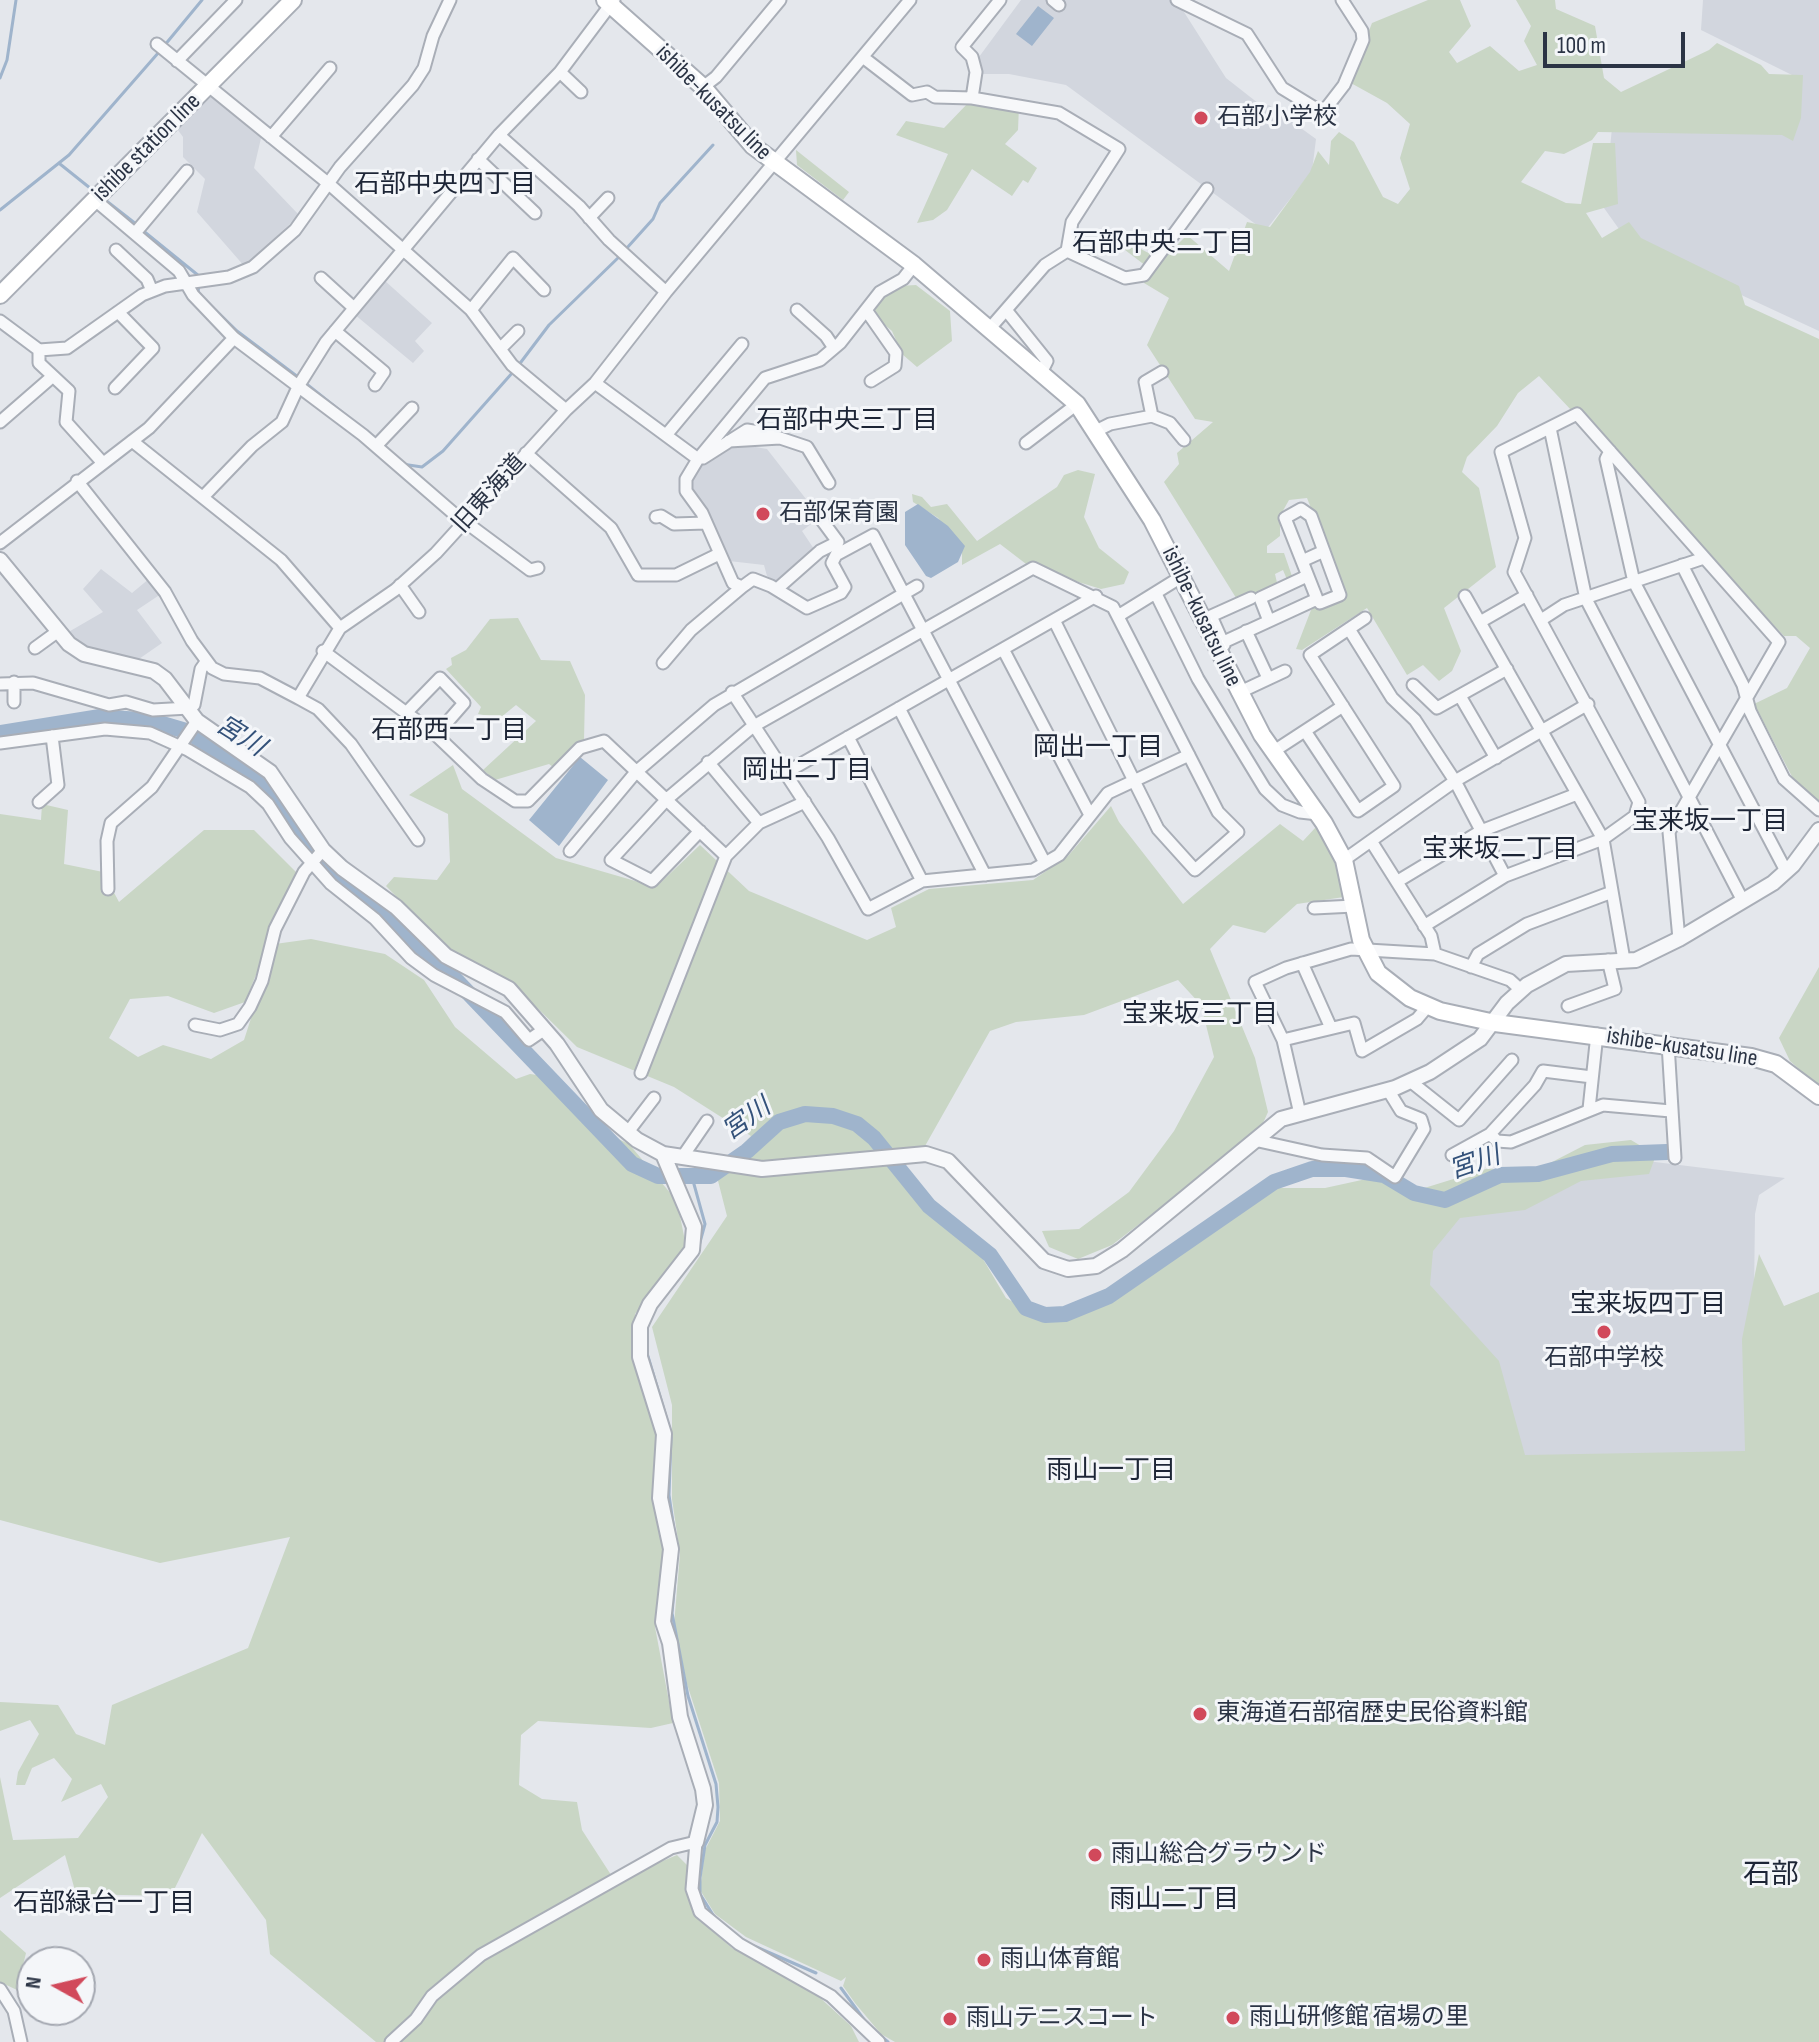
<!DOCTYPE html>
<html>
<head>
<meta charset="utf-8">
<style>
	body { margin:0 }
	#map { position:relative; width:1819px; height:2042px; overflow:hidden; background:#e4e7ec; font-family:"Sofia Sans Condensed",sans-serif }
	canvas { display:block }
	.north { position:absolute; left:16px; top:1946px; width:80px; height:80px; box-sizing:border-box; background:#f4f6f9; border:2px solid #a4a8b1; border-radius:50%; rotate:278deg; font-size:22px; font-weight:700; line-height:32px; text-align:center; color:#2b3445 }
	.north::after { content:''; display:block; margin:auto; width:28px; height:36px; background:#d1495b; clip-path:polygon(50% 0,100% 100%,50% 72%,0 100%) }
	.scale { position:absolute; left:1543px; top:32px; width:142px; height:36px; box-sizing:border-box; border:4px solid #2b3445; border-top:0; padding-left:10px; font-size:24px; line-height:28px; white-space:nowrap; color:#2b3445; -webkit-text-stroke:6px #f4f6f9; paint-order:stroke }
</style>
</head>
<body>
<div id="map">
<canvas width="1819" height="2042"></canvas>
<div class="north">N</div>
<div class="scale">100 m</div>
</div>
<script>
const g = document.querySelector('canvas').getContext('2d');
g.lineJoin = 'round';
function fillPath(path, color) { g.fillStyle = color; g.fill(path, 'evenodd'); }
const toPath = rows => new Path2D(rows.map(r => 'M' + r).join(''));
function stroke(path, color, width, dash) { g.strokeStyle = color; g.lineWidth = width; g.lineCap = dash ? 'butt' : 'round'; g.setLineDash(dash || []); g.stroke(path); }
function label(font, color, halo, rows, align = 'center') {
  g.font = font + ' "Sofia Sans Condensed","Noto Sans JP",sans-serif'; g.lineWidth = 6; g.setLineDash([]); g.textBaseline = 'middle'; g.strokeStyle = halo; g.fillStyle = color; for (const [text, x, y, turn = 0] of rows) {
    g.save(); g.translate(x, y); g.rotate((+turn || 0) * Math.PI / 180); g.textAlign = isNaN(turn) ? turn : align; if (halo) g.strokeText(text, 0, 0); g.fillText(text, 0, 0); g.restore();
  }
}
const built = toPath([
	[1021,0,1048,0,1057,7,1062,0,1170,0,1184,12,1226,78,1263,107,1269,105,1316,139,1312,171,1265,231,1066,85,1009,74,979,74,976,61],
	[1703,0,1819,0,1819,331,1629,243,1604,208,1612,128,1790,129,1792,75,1701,30],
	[210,90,262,134,254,168,299,215,245,267,197,212,205,179,183,157,183,137,175,126],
	[384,280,432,323,415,341,424,351,413,363,354,314],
	[739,444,767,449,820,517,802,531,816,552,777,583,767,576,764,565,729,561,707,511,690,491,690,478,699,464,722,449],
	[101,569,132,593,150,578,161,594,137,610,162,643,136,661,89,652,65,634,103,612,83,589],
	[1647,1161,1785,1178,1759,1195,1755,1214,1752,1453,1519,1463,1422,1292,1426,1241,1459,1200]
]);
const green = toPath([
	[1428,0,1460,0,1471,26,1449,52,1457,63,1490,46,1519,71,1537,65,1524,41,1531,26,1516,0,1555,0,1556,9,1595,26,1604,78,1621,92,1709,50,1717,43,1761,65,1769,74,1803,75,1801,118,1793,141,1782,135,1598,132,1592,140,1564,154,1545,151,1521,182,1566,203,1581,204,1593,143,1615,143,1618,204,1586,213,1602,238,1629,222,1641,238,1739,286,1745,305,1819,339,1819,806,1798,788,1754,704,1787,688,1810,648,1796,636,1784,636,1539,376,1518,393,1497,426,1467,457,1462,472,1479,488,1496,567,1444,608,1461,651,1452,671,1439,681,1423,665,1407,675,1367,608,1302,650,1296,649,1311,610,1343,590,1307,498,1289,500,1280,516,1280,536,1267,546,1267,553,1284,553,1293,579,1288,582,1283,570,1275,574,1278,587,1238,601,1164,482,1179,464,1177,453,1213,422,1195,419,1147,345,1169,298,1144,283,1146,266,1108,237,1110,233,1162,260,1187,235,1229,271,1247,222,1270,227,1310,172,1318,151,1329,165,1331,141,1339,132,1354,142,1383,197,1398,204,1410,189,1400,158,1410,124,1387,103,1349,82,1372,23],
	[969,102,1019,106,1018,130,1005,144,1037,168,1028,183,1023,180,1012,196,972,169,947,210,933,220,917,223,948,154,896,135,906,121,944,128],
	[796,150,849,192,843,200,797,165],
	[916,285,950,311,952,341,917,367,902,354,892,331,873,315,881,299,899,286],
	[1078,470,1095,474,1084,517,1099,548,1129,572,1124,584,1101,589,1030,567,1000,544,962,565,962,553,938,518,913,502,912,494,922,497,931,507,947,504,977,541,1057,487,1064,475],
	[518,618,541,660,570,661,585,695,584,740,553,767,549,764,495,780,483,770,536,721,516,705,500,718,478,714,481,707,446,669,452,665,451,658,466,650,490,619],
	[453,765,462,789,556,858,656,887,700,845,749,891,867,940,896,927,891,908,929,889,1033,880,1068,856,1111,806,1119,822,1183,904,1280,824,1303,841,1316,827,1336,863,1344,897,1297,904,1265,933,1233,925,1210,949,1255,1058,1268,1112,1259,1132,1112,1245,1078,1259,1049,1247,1042,1231,1079,1229,1129,1192,1174,1131,1214,1057,1201,1005,1178,980,1084,1015,1016,1022,990,1031,925,1146,852,1154,886,1161,983,1259,1006,1298,1044,1319,1068,1317,1114,1284,1273,1188,1325,1188,1380,1176,1405,1194,1489,1168,1523,1177,1585,1145,1631,1140,1656,1155,1649,1174,1581,1181,1525,1210,1460,1218,1433,1251,1430,1285,1499,1361,1525,1455,1745,1451,1742,1339,1759,1254,1784,1306,1819,1292,1819,2042,895,2042,881,2034,855,2003,843,1986,846,1977,841,1981,746,1937,715,1914,700,1890,705,1850,720,1821,719,1783,687,1684,674,1625,680,1554,672,1499,672,1405,652,1327,727,1216,716,1173,751,1136,674,1087,577,1047,510,981,450,952,386,886,394,877,437,880,450,862,448,814,409,795],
	[42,804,68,810,64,864,103,872,119,902,204,830,254,830,297,873,245,1002,214,1013,168,996,130,999,109,1038,138,1057,163,1045,211,1059,244,1040,275,944,311,939,385,954,424,980,455,1027,516,1079,530,1074,544,1076,589,1125,629,1144,677,1201,686,1246,635,1314,634,1364,661,1441,665,1547,655,1627,673,1723,651,1728,538,1721,521,1735,519,1785,542,1799,577,1802,582,1830,615,1881,677,1855,690,1868,695,1913,711,1930,732,1948,817,1995,851,2026,859,2042,376,2042,270,1954,266,1920,202,1833,171,1896,76,1894,65,1855,0,1898,0,1777,13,1840,78,1838,108,1797,101,1784,61,1802,72,1779,54,1758,32,1768,25,1785,16,1785,18,1772,39,1734,30,1720,0,1731,0,1702,58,1705,76,1734,105,1745,112,1705,248,1648,290,1537,160,1563,0,1520,0,814,41,820],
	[1819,967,1819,1087,1790,1061,1779,1038],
	[0,1930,26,1953,17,1990,0,1982]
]);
const water = toPath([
	[1038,6,1054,18,1032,46,1016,34],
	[918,504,948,526,965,546,958,562,931,578,926,576,905,545,905,512],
	[580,757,608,780,559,846,529,820]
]);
const stream = toPath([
	[164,46,202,0],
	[0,78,7,60,16,0],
	[60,164,95,192],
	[104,199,136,224],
	[0,210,69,155,159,52],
	[141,229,199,276],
	[626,249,653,219,660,203,713,145],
	[199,283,198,293,237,331,298,377],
	[518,366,549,325,621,255],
	[304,382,348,417],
	[402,464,422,467,443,451,513,372],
	[692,1177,705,1224,697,1253],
	[647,1353,670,1430],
	[671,1437,669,1495,675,1537],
	[676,1568,672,1613,688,1696,716,1784,718,1807,717,1822,705,1845,700,1878,700,1894,715,1918],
	[754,1946,816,1973],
	[841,1988,865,2021],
	[876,2032,888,2042]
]);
const river = toPath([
	[0,733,100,717,152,721,186,731,260,777,322,861,454,978,632,1164,658,1176,711,1176,747,1151,779,1122,805,1114,833,1116,857,1124,874,1138,929,1206,990,1255,1026,1308,1045,1315,1065,1314,1109,1296,1274,1182,1312,1169,1346,1169,1384,1175,1414,1193,1445,1200,1500,1175,1538,1174,1612,1154,1667,1152]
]);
const minor = toPath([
	[1000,0,962,47,972,57,976,72,972,98,1059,113,1119,149,1072,222,1067,251],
	[1053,0,1059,5],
	[1177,0,1247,34,1282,88,1318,110,1327,107,1344,85,1363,40,1362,31,1342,0],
	[157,44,329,184,471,310,512,365,566,410],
	[864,58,912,95,927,92,935,97,972,98],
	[177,61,236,0],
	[560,72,581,92],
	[703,87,716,77,780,0],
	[499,135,579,206,609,240,666,292],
	[271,137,330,68],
	[478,159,535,213],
	[95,200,179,271,193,295,234,338,363,435,452,512,530,570,538,568],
	[589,218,608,198],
	[136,232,187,171],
	[116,250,147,279,152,291],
	[914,265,903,279,880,292,840,343,820,360,765,378,698,459,686,479,686,491,702,513,733,583,742,587,753,579,771,586,807,608,841,593,845,587,832,563,836,555,873,535,1045,863],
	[321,278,354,308],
	[471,310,513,258,544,290],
	[797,310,826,336,834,348],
	[866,310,896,353,895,366,871,381],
	[1006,310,1047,361,1042,371],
	[0,321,39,350,67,348,142,295,165,286,229,277,253,267,295,230,340,167,413,85,424,68,433,36,450,0],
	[991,327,1045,265,1067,251,1125,278,1144,275,1207,189],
	[335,331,384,372,375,385],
	[500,349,518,331],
	[39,350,39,363,69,391,66,422,102,462],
	[595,383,698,459],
	[115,388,153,348,118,312],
	[1152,416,1145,382,1162,372],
	[0,422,53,376],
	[1550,428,1586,599,1743,901],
	[1096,431,1110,424,1152,416,1170,423,1184,440],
	[667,434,742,344],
	[132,441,281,560,340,628],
	[729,441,780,438,807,447,829,483],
	[1026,443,1077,404],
	[376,446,412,408],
	[1610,451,1606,459,1634,582,1786,871],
	[526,453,611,528,638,575,676,575,719,554],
	[703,458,747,430,772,434],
	[77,481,165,592,192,641,212,668,224,674,260,678,298,698,340,628,395,590,436,553,566,410,595,383,666,292,910,0],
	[203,497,252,446,282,422,299,385,326,342,499,135,560,72,614,0],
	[656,517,661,516,674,524,706,523],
	[0,543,149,428,234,338],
	[1302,561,1324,551],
	[1682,565,1743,685,1750,711,1784,779,1819,810],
	[400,585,419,612],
	[777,589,820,551,838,542,821,519],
	[1156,594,1198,679,1265,789,1282,805,1300,812,1318,814],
	[1465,596,1603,839,1624,960],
	[1118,616,1181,577],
	[1541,620,1564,605,1704,558],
	[1269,621,1260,598,1307,576],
	[1480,622,1527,595],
	[1349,629,1392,698,1415,720,1455,781,1505,876],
	[1246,631,1268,678],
	[1224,645,1211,616,1251,598],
	[1215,646,1317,599,1285,518,1301,509,1311,516,1340,595,1320,603,1317,599],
	[35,648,57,632],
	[1003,649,1090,815],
	[323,651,436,735,482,779,515,801,528,801,580,748,604,741,726,856,641,1073],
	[663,663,691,630,742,587],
	[14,682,14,702],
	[0,684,33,683,109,705,126,702,153,710,189,708,194,705,201,669,206,662],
	[1413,685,1437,708,1507,669],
	[732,692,828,838,868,909,922,881,1033,870,1059,855,1108,793,1189,755],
	[1238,693,1285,671],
	[1460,696,1496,758],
	[298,698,318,709,351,744,418,840],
	[899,708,985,875],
	[406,713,440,678,464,703,436,735],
	[1305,731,1358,811,1394,786,1310,655,1365,618],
	[848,737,922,881],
	[0,743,105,729,150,733,188,750,250,787,268,804,290,838,331,884,375,919,411,958,434,975,505,1012,529,1040,545,1029],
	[1274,751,1343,706],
	[708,762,759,823],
	[785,773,1096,596],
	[39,802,58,785,52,736],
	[700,831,652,881,611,860,667,799,752,727,1033,568,1113,607,1218,812,1238,832,1195,870,1158,829,1054,620],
	[1371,841,1431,936,1435,954],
	[570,851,636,772,714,705,917,586],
	[726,856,759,823,805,802],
	[1344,860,1455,781,1588,704],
	[1398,881,1481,831,1577,794],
	[108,889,107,841,111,823,152,787,197,721],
	[1314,908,1354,906],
	[1424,926,1505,876,1603,839,1635,816,1639,802,1514,572,1525,538,1501,452,1577,414,1779,642,1669,832,1679,939],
	[1302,963,1331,1028],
	[1471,967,1478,954,1527,924,1612,892],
	[1568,1006,1615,989,1608,960],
	[195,1025,220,1030,238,1024,250,1007,262,981,275,929,304,872,323,850],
	[1283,1040,1354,1023,1362,1051,1417,1019,1428,1006],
	[1668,1044,1675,1158],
	[1410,1081,1459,1120,1512,1060],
	[1589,1109,1597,1034],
	[1300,1114,1283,1040,1255,982,1286,968,1351,949,1435,954,1510,980,1521,990],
	[628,1132,654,1098],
	[1490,1134,1535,1085,1543,1071,1592,1077],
	[1254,1140,1322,1155,1367,1158,1395,1177,1424,1129,1421,1119,1401,1111,1388,1090],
	[1452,1155,1490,1134,1497,1141,1511,1142,1603,1105,1671,1111],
	[683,1156,707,1121],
	[0,1989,14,2011,21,2042],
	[391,2042,416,2019,432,1996,481,1955,671,1848,696,1842,692,1889,700,1912,739,1944,831,1996,879,2042]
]);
const tertiary = toPath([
	[0,560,69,644,84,654,154,671,165,679,197,721,270,772,323,850,342,868,396,907,446,956,509,989,557,1044,601,1110,637,1140,663,1154,762,1169,926,1154,948,1161,1044,1261,1068,1269,1096,1266,1122,1250,1281,1119,1395,1088,1430,1072,1480,1039,1507,1003,1527,985,1566,964,1636,960,1679,939,1773,883,1793,865,1819,830],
	[663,1154,694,1227,692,1250,650,1304,640,1326,640,1357,664,1434,660,1498,671,1549,663,1622,670,1643,680,1717,703,1789,705,1805,696,1842]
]);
const secondary = toPath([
	[605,0,703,87,753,146,914,265,1077,404,1152,520,1262,735,1324,823,1344,860,1361,940,1378,973,1410,998,1440,1011,1495,1023,1751,1057,1776,1064,1819,1096],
	[0,295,293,0]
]);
const markers = [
	[1201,118,8,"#d1495b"],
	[763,514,8,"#d1495b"],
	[1604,1332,8,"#d1495b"],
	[1200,1714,8,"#d1495b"],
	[1095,1855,8,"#d1495b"],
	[984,1960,8,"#d1495b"],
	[1233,2018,8,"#d1495b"],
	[950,2019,8,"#d1495b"]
];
const streetNames = [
	["ishibe-kusatsu line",713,103,45],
	["ishibe station line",147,148,-45],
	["旧東海道",490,494,-48],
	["ishibe-kusatsu line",1201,617,64],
	["ishibe-kusatsu line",1682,1048,9]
];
const poiNames = [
	["石部小学校",1217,118],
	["石部保育園",779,514],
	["石部中学校",1604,1359,"center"],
	["東海道石部宿歴史民俗資料館",1216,1714],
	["雨山総合グラウンド",1111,1855],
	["雨山体育館",1000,1960],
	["雨山研修館 宿場の里",1249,2018],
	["雨山テニスコート",966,2019]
];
const neighbourhoodNames = [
	["石部中央四丁目",445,185],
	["石部中央二丁目",1163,244],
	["石部中央三丁目",847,421],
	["石部西一丁目",449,731],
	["岡出一丁目",1098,748],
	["岡出二丁目",807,771],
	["宝来坂一丁目",1710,822],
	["宝来坂二丁目",1500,850],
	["宝来坂三丁目",1200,1015],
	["宝来坂四丁目",1648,1305],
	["雨山一丁目",1111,1471],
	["雨山二丁目",1174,1900],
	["石部緑台一丁目",104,1904]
];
const waterNames = [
	["宮川",240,737,32],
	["宮川",747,1120,-35],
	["宮川",1475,1164,-19]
];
const quarterNames = [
	["石部",1771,1876]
];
fillPath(built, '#d2d6de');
fillPath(green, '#c9d6c5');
fillPath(water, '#9fb4cc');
stroke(stream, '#9fb4cc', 3);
stroke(river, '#9fb4cc', 16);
stroke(minor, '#a9aeb7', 15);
stroke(tertiary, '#a9aeb7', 18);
stroke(secondary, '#a9aeb7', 20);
stroke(minor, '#f7f8fa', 11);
stroke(tertiary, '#f7f8fa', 14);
stroke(secondary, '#fff', 16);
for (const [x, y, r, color] of markers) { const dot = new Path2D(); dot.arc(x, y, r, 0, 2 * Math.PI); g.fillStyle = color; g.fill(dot); stroke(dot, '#f4f6f9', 3); }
label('24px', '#2b3445', '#f4f6f9', streetNames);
label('24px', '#2b3445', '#f4f6f9', poiNames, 'left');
label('26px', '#1d2536', '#f4f6f9', neighbourhoodNames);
label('italic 26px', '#34527a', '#f4f6f9', waterNames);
label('28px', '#1d2536', '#f4f6f9', quarterNames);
</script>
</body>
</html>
